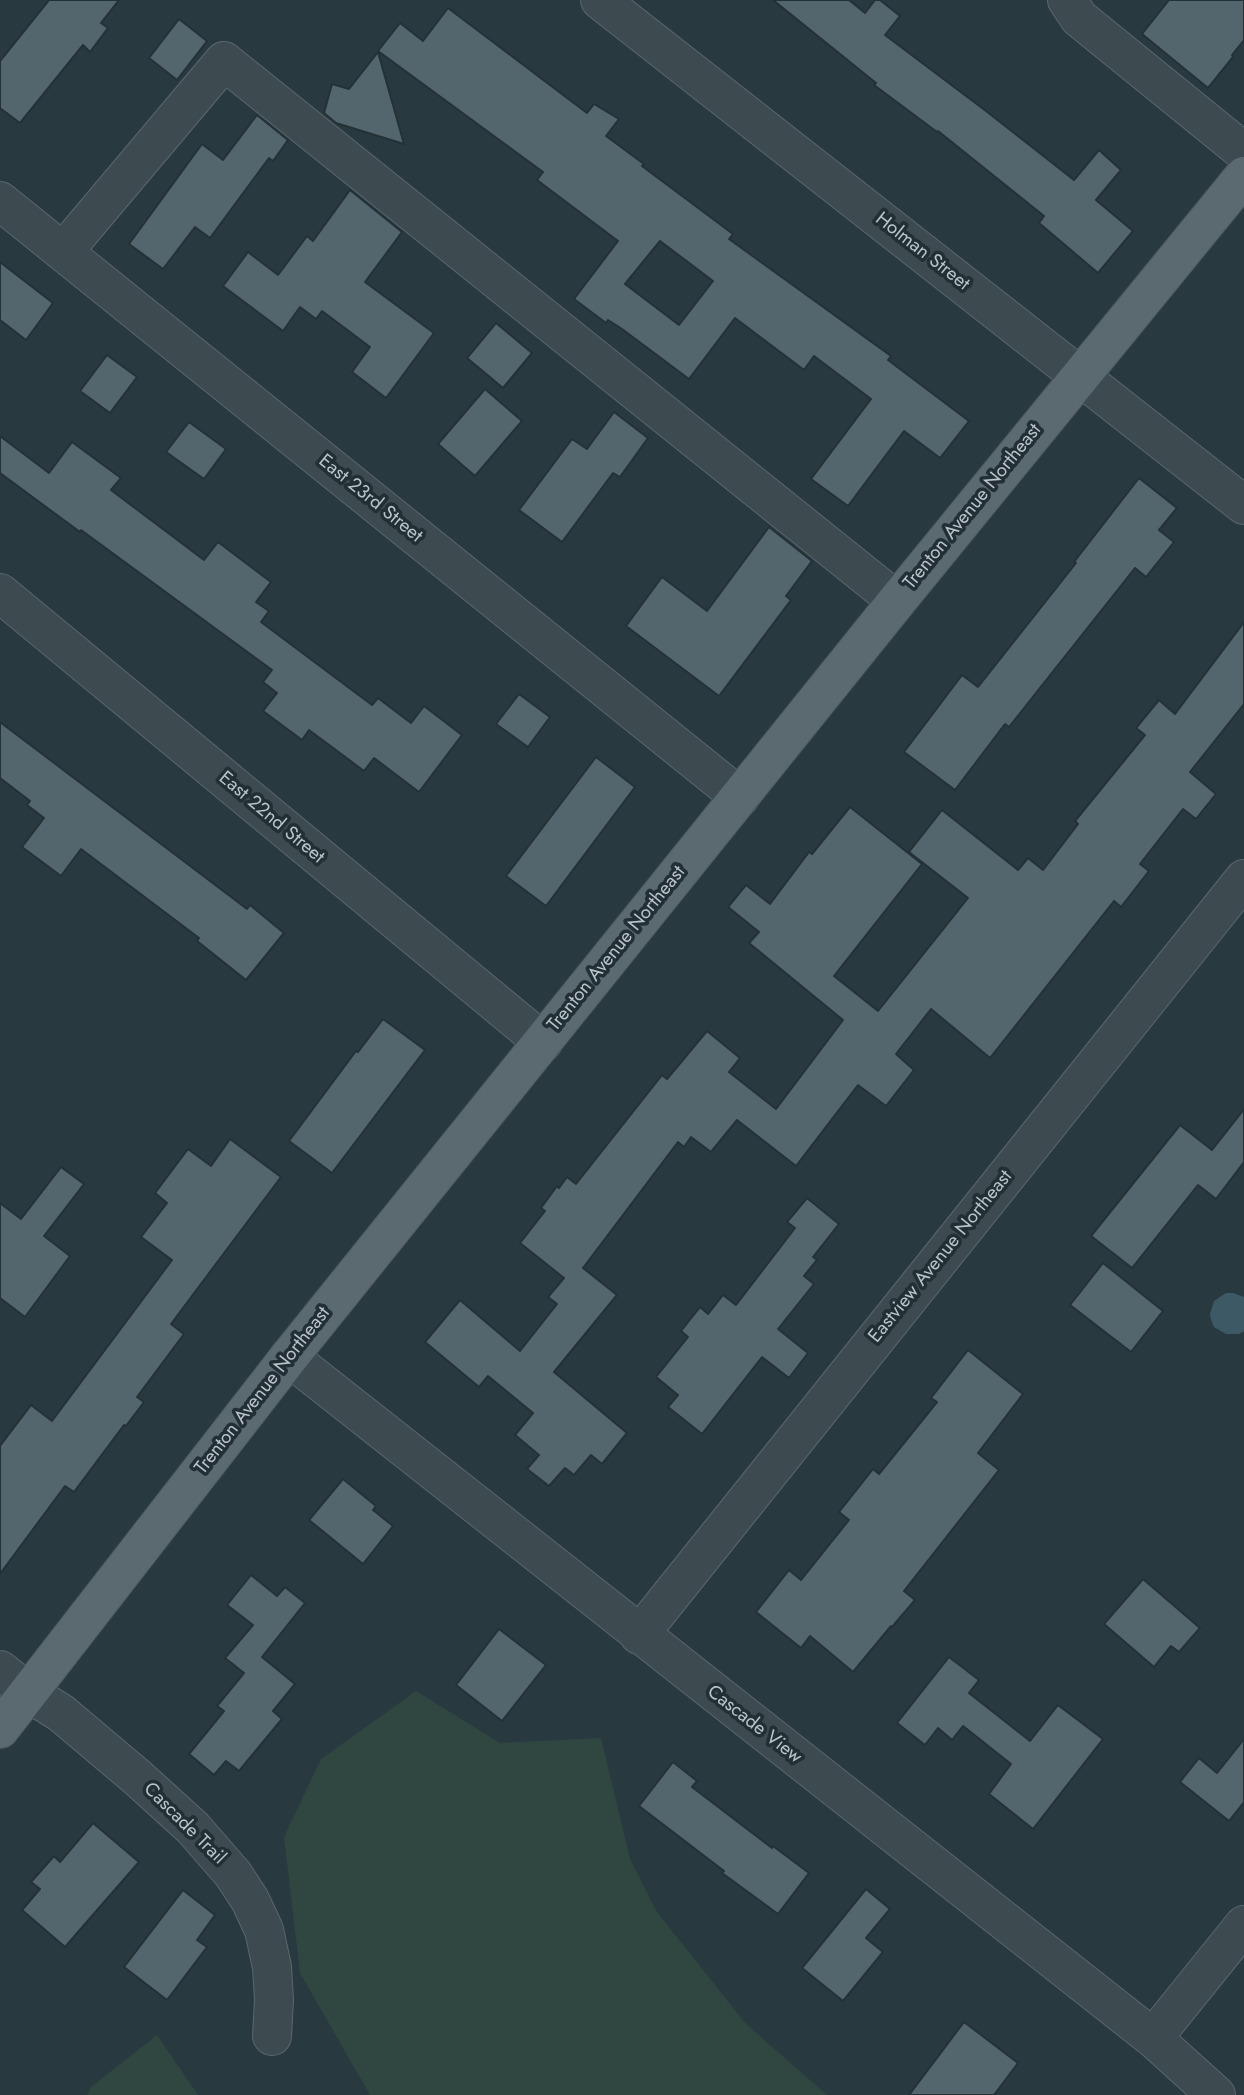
<!DOCTYPE html>
<html>
<head>
<meta charset="utf-8">
<style>
	body { margin:0 }
	canvas { display:block; background:#293940 }
</style>
</head>
<body>
<canvas width="1244" height="2095"></canvas>
<script>
const g = document.querySelector('canvas').getContext('2d');
g.lineJoin = 'round';
function fillPath(path, color) { g.fillStyle = color; g.fill(path, 'evenodd'); }
const toPath = rows => new Path2D(rows.map(r => 'M' + r).join(''));
function stroke(path, color, width, dash) { g.strokeStyle = color; g.lineWidth = width; g.lineCap = dash ? 'butt' : 'round'; g.setLineDash(dash || []); g.stroke(path); }
function label(font, color, halo, rows, align = 'center') {
  g.font = font + ' Jost,sans-serif'; g.lineWidth = 7; g.setLineDash([]); g.textBaseline = 'middle'; g.strokeStyle = halo; g.fillStyle = color; for (const [text, x, y, turn = 0] of rows) {
    g.save(); g.translate(x, y); g.rotate((+turn || 0) * Math.PI / 180); g.textAlign = isNaN(turn) ? turn : align; if (halo) g.strokeText(text, 0, 0); g.fillText(text, 0, 0); g.restore();
  }
}
const green = toPath([
	[416,1691,500,1743,601,1738,630,1859,656,1911,746,2024,827,2095,370,2095,300,1973,284,1837,321,1759],
	[157,2035,198,2095,87,2095,91,2087]
]);
const water = toPath([
	[1226,1293,1233,1293,1244,1297,1244,1331,1239,1334,1226,1334,1214,1327,1211,1320,1210,1314,1214,1301]
]);
const building = toPath([
	[49,0,119,0,101,23,108,28,90,52,83,45,20,123,0,108,0,61,49,0],
	[773,0,849,0,865,13,875,0,880,0,900,16,885,35,986,111,1074,180,1099,150,1121,170,1096,200,1133,231,1098,273,1039,223,1044,216,938,131,937,132,874,85,876,83,773,0],
	[1169,0,1244,0,1244,40,1232,55,1233,57,1208,88,1142,34,1169,0],
	[448,8,587,113,594,104,619,119,606,136,644,164,642,166,733,234,729,239,891,356,888,360,969,421,940,458,904,431,848,506,811,479,871,399,814,356,804,370,735,318,689,379,622,329,608,320,606,323,574,299,618,241,537,180,543,172,378,51,400,23,423,41,448,8],
	[660,241,713,281,679,325,625,284,660,241],
	[179,19,207,41,177,80,149,58,179,19],
	[378,52,404,144,336,123,324,113,332,84,349,89,378,52],
	[257,115,288,140,273,161,269,158,210,238,195,227,163,269,129,244,202,144,223,160,257,115],
	[350,190,402,232,365,282,434,333,386,398,352,372,370,347,322,311,316,319,300,307,283,331,223,286,248,252,278,275,307,236,313,241,350,190],
	[0,262,53,303,26,340,0,320,0,262],
	[496,323,532,353,503,388,467,358,496,323],
	[107,355,137,377,110,413,80,391,107,355],
	[485,389,522,421,475,476,438,444,485,389],
	[614,412,648,438,620,477,613,473,562,542,519,510,572,439,587,449,614,412],
	[189,422,226,449,204,479,166,452,189,422],
	[0,436,49,473,72,442,121,478,111,490,204,560,218,542,271,582,256,602,269,611,261,622,372,705,378,698,411,723,424,706,462,735,419,792,374,758,364,771,309,730,302,740,263,711,277,693,263,682,272,670,81,530,80,532,0,473,0,436],
	[1139,478,1177,508,1159,530,1174,542,1146,577,1135,568,1009,727,1005,724,955,790,904,752,962,675,978,687,1076,563,1074,562,1139,478],
	[769,527,812,561,786,596,791,600,719,696,626,626,662,577,707,611,769,527],
	[1244,622,1244,704,1190,772,1216,794,1196,819,1183,809,1140,864,1149,871,1121,907,1114,901,990,1058,931,1009,896,1054,914,1070,886,1106,858,1085,796,1166,737,1120,711,1152,691,1137,684,1147,678,1142,583,1268,617,1295,554,1372,627,1433,602,1464,591,1455,574,1475,565,1468,549,1486,527,1469,539,1455,515,1435,533,1413,488,1376,479,1387,425,1342,460,1300,520,1351,557,1304,548,1297,564,1278,520,1243,545,1211,541,1208,557,1186,559,1188,567,1177,576,1184,662,1075,667,1079,707,1031,740,1058,729,1072,776,1109,843,1020,749,943,759,932,728,907,746,885,770,904,809,852,812,854,850,807,922,864,834,976,878,1011,968,898,909,852,942,810,1018,870,1028,858,1043,870,1078,824,1075,821,1145,735,1136,728,1159,700,1175,714,1244,622],
	[519,694,550,717,528,747,496,724,519,694],
	[0,722,247,909,250,905,284,933,246,980,197,941,199,938,81,849,61,876,22,847,44,818,27,805,30,801,0,778,0,722],
	[596,757,635,787,546,906,506,876,596,757],
	[383,1019,425,1050,332,1173,289,1141,356,1051,358,1052,383,1019],
	[1244,1109,1244,1162,1216,1199,1198,1185,1132,1268,1091,1236,1180,1125,1212,1150,1244,1109],
	[230,1139,281,1177,171,1324,184,1334,137,1397,144,1402,126,1426,124,1425,74,1492,65,1486,0,1574,0,1446,31,1405,52,1421,172,1260,141,1237,167,1203,155,1193,188,1149,211,1166,230,1139],
	[61,1167,84,1184,44,1236,70,1256,25,1317,0,1298,0,1203,21,1219,61,1167],
	[807,1198,839,1224,813,1257,817,1260,804,1276,814,1284,778,1329,808,1353,789,1378,762,1357,702,1434,668,1407,678,1395,656,1377,688,1337,681,1331,700,1307,708,1314,723,1295,736,1305,795,1228,787,1222,807,1198],
	[1103,1263,1163,1311,1131,1352,1070,1305,1103,1263],
	[968,1350,1023,1394,978,1453,999,1470,904,1591,915,1600,892,1627,891,1626,853,1672,810,1636,801,1648,756,1612,789,1570,801,1580,849,1520,839,1512,873,1469,879,1474,937,1402,931,1398,968,1350],
	[343,1479,376,1506,373,1510,393,1526,363,1564,309,1520,343,1479],
	[251,1575,277,1596,285,1587,305,1603,262,1657,295,1684,273,1711,282,1719,239,1771,226,1761,214,1775,189,1754,224,1711,217,1706,244,1673,225,1658,253,1625,227,1605,251,1575],
	[1143,1579,1200,1628,1179,1652,1171,1646,1154,1667,1104,1624,1143,1579],
	[499,1629,546,1665,502,1721,456,1685,499,1629],
	[949,1657,979,1680,969,1693,1030,1741,1058,1705,1103,1739,1033,1829,989,1794,1011,1764,963,1726,952,1740,938,1728,925,1745,897,1723,949,1657],
	[1244,1739,1244,1802,1229,1821,1180,1782,1199,1758,1217,1773,1244,1739],
	[673,1762,697,1781,692,1787,772,1848,773,1846,809,1873,778,1914,722,1873,724,1871,639,1806,673,1762],
	[93,1823,139,1862,65,1947,22,1910,40,1889,31,1882,54,1856,60,1862,93,1823],
	[866,1889,890,1909,866,1938,883,1952,843,2001,802,1968,866,1889],
	[183,1890,215,1915,197,1940,207,1947,167,2000,124,1967,183,1890],
	[964,2022,1018,2063,994,2095,909,2095,964,2022]
]);
const minor = toPath([
	[600,0,1244,505],
	[1067,0,1079,18,1244,152],
	[0,201,740,797],
	[63,252,224,61,897,601],
	[0,593,543,1042],
	[289,1357,1153,2038,1216,2095],
	[639,1635,1244,879],
	[0,1670,29,1693,61,1713,138,1778,193,1828,233,1874,250,1900,264,1930,272,1967,274,2000,272,2036],
	[1153,2038,1244,1925]
]);
const major = toPath([
	[0,1729,289,1357,897,601,1244,176]
]);
const streetNames = [
	["Holman Street",922,252,38],
	["East 23rd Street",370,499,39],
	["Trenton Avenue Northeast",973,507,-51],
	["East 22nd Street",271,818,40],
	["Trenton Avenue Northeast",617,949,-51],
	["Eastview Avenue Northeast",941,1257,-51],
	["Trenton Avenue Northeast",263,1391,-52],
	["Cascade View",754,1725,38],
	["Cascade Trail",184,1824,45]
];
fillPath(green, '#2f4641');
fillPath(water, '#3e5966');
fillPath(building, '#54666d');
stroke(building, '#243137', 2);
stroke(minor, '#5b676d', 40);
stroke(major, '#4a565c', 40);
stroke(minor, '#3d4a50', 38);
stroke(major, '#5b6970', 38);
label('19px', '#bac4ca', '#222f35', streetNames);
</script>
</body>
</html>
